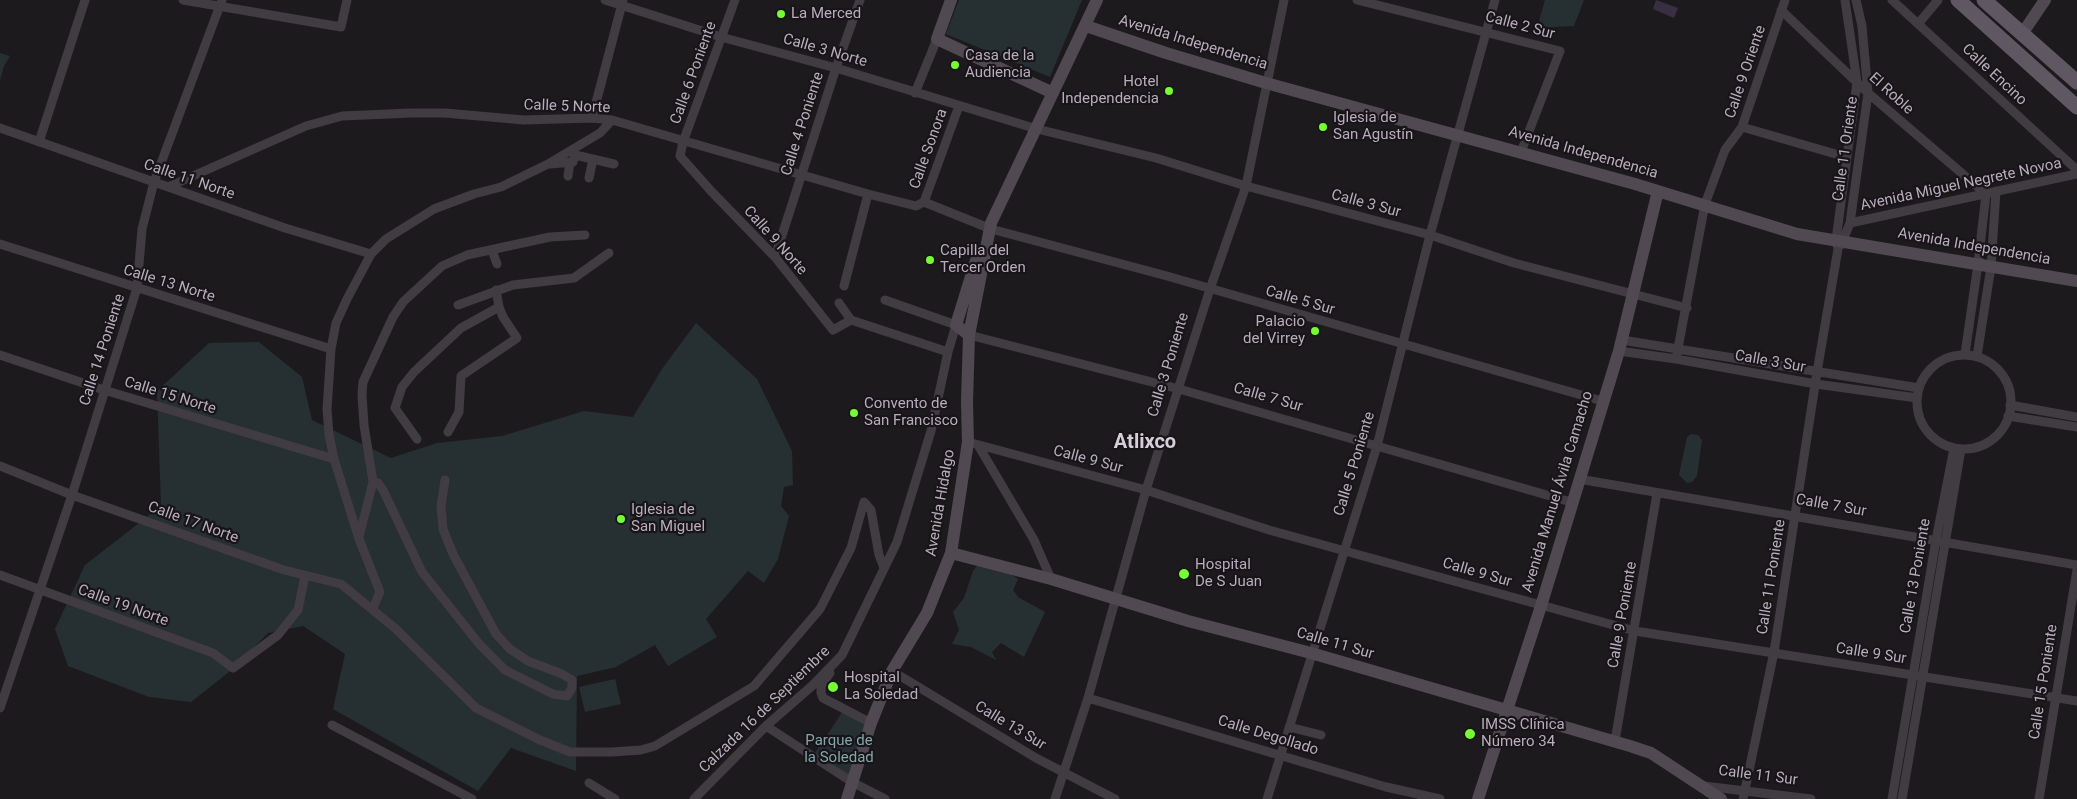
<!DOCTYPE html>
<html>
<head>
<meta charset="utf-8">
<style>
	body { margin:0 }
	canvas { display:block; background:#1d1a1d }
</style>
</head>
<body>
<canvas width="2077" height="799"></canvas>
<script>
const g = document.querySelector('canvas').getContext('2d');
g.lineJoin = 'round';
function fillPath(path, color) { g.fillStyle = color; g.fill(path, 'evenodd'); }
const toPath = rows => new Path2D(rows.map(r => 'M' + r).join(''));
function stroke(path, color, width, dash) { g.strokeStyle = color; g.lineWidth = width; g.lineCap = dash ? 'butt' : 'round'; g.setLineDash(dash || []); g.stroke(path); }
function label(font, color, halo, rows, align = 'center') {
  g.font = font + ' Roboto,sans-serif'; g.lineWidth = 4.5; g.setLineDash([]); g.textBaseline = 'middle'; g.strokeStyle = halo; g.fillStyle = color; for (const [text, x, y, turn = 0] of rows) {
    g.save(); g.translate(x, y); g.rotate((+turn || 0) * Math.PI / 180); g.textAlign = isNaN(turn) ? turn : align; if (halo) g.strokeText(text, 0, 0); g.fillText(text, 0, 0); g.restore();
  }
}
const green = toPath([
	[959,0,1082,0,1050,77,946,34],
	[1545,0,1584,0,1574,26,1537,28],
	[0,53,10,56,4,66,0,80],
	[696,323,757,379,792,451,793,485,784,487,781,506,789,516,778,559,764,583,748,571,706,619,717,637,668,666,655,645,616,667,577,676,576,771,511,748,478,791,333,709,345,654,303,626,268,633,229,672,191,702,149,697,68,666,55,629,85,565,161,506,157,391,209,343,259,342,302,377,312,420,391,458,437,443,502,436,584,411,633,417,662,369],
	[1691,434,1698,435,1702,440,1697,476,1692,482,1687,483,1679,475,1687,437],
	[979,563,1011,574,1018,579,1013,590,1018,597,1045,612,1024,657,1001,643,992,652,996,660,971,647,952,644,959,630,953,612,964,598,973,571],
	[615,679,621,704,585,712,579,687],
	[843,711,866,725,849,779,813,756]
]);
const water = toPath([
	[1656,0,1678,8,1674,18,1653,9]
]);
const street = toPath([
	[183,0,341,27,347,0],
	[605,0,721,37,836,68,1037,129,1156,158,1246,186,1430,235,1514,263,1687,308],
	[735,0,683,142,680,156,711,191,775,257,833,330,851,320],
	[1357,0,1560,51,1521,152],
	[1892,0,2077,170],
	[1781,10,1868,93,1986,194,1978,264,1965,354],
	[1918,24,1938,0],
	[915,93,937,39],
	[592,118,623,0],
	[1742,127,1846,157],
	[0,128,285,228,371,254],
	[39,142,85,0],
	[550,164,573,162,575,155,614,164],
	[568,176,570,162],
	[589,178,593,159],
	[168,187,306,126,342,116,411,113,445,113,524,120,592,118,612,120,868,194,916,206,924,202,991,229,1167,276,1602,401],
	[924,202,959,106],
	[1850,223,2077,174],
	[0,244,331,349],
	[1841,245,1850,223,1868,93,1862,26,1856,0],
	[492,250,497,264],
	[775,257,836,68,860,0],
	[844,286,868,194],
	[839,303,851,320,948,352],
	[458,305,513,285,574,278,609,253],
	[969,335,1179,389,1571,502],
	[1622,340,1919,388],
	[1619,351,1676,359,1816,384,1917,398],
	[0,355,104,390,334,459],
	'1917 402a47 47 0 1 1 94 0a47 47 0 1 1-94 0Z',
	[1977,356,1991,267,1996,191],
	[1676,359,1705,204,1725,150,1742,127,1785,0],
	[2010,405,2077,417],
	[2008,416,2077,427],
	[448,432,459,412,461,376,517,338,503,317,499,307,496,290],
	[417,439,395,408,402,387,414,372,461,328,499,307],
	[968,442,1146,490,1269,530,1635,631,2077,701],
	[978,445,1034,540,1051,579],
	[0,466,72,495,284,570,341,584,396,629,476,708,540,740,570,752,612,752,641,750,655,746,754,686,820,609,851,548,864,502],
	[1579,479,2077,565],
	[373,482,378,483,383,490,422,572,480,645,505,670,553,694,567,696,572,688,572,680,562,674,528,661,510,649,496,634,453,554,443,529,441,506,445,480],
	[373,482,364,425,362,395,363,382,393,317,403,302,442,266,467,255,550,237,585,235],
	[864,502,871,510,879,555,884,568],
	[359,537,373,482],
	[0,575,213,653,233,668,278,635,298,610,305,576],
	[373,608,380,592,359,539,334,459,329,435,327,409,331,349,336,323,347,299,371,254,386,239,434,209,474,194,501,187,548,164,600,133,612,120],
	[892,671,1036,758,1115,799],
	[830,673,821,686,821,693,823,698,871,723],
	[1088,698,1386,787,1440,799],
	[0,708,72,495,137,288,142,229,154,182,222,0],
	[332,725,472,799],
	[766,726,852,782,885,799],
	[1289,727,1321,735],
	[1615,741,1657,493],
	[589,783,615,799],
	[1704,786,1811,799],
	[694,799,766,726,813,685,842,655,897,542,931,431,948,352,956,325,885,300],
	[1055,799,1088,698,1146,490,1210,289,1246,186,1284,0],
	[1267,799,1377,446,1430,235,1495,0],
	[1743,799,1774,652,1817,372,1838,249,1836,240,1857,82,1845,0],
	[1892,799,1936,540,1954,448],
	[1902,799,1961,449],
	[2039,799,2077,570]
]);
const secondary = toPath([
	[951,0,937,39,1053,93],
	[1086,26,1166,53,1266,83,1635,184,1797,234,2077,281],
	[2022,34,2045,0],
	[969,335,956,325,978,254],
	[951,553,1051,579,1188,621,1311,653,1630,746,1651,753,1721,799],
	[847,799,871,723,892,671,927,613,951,553,968,442,967,402,969,335,991,223,1097,0],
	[1478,799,1541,606,1619,351,1658,191]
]);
const primary = toPath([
	[1958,0,2077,107],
	[1984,0,2077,82]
]);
const markers = [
	[781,14,5,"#75fc33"],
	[955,65,5,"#75fc33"],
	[1169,91,5,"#75fc33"],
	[1323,127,5,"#75fc33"],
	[930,260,5,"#75fc33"],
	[1315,331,5,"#75fc33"],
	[854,413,5,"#75fc33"],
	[621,519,5,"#75fc33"],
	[1184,574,6,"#75fc33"],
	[833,687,6,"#75fc33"],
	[1470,734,6,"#75fc33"]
];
const poiNames = [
	["La Merced",791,14],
	["Casa de la",965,56],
	["Audiencia",965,73],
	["Hotel",1159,82,"right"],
	["Independencia",1159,99,"right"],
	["Iglesia de",1333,118],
	["San Agustín",1333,135],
	["Capilla del",940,251],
	["Tercer Orden",940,268],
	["Palacio",1305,322,"right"],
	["del Virrey",1305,339,"right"],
	["Convento de",864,404],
	["San Francisco",864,421],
	["Iglesia de",631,510],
	["San Miguel",631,527],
	["Hospital",1195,565],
	["De S Juan",1195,582],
	["Hospital",844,678],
	["La Soledad",844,695],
	["IMSS Clínica",1481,725],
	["Número 34",1481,742]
];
const streetNames = [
	["Calle 2 Sur",1520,26,15],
	["Avenida Independencia",1193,43,17],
	["Calle 3 Norte",825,51,16],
	["Calle 9 Oriente",1746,72,-71],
	["Calle 6 Poniente",694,73,-70],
	["Calle Encino",1994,75,43],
	["El Roble",1891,94,42],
	["Calle 5 Norte",567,107,2],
	["Calle 4 Poniente",803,124,-72],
	["Calle Sonora",929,149,-70],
	["Calle 11 Oriente",1846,149,-82],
	["Avenida Independencia",1583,153,16],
	["Calle 11 Norte",189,180,19],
	["Avenida Miguel Negrete Novoa",1961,185,-12],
	["Calle 3 Sur",1366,204,15],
	["Calle 9 Norte",775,241,48],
	["Avenida Independencia",1974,247,10],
	["Calle 13 Norte",169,284,17],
	["Calle 5 Sur",1300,301,16],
	["Calle 14 Poniente",103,350,-72],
	["Calle 3 Sur",1770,362,10],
	["Calle 3 Poniente",1169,365,-73],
	["Calle 15 Norte",170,396,17],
	["Calle 7 Sur",1268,398,16],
	["Calle 9 Sur",1088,460,15],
	["Calle 5 Poniente",1355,464,-73],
	["Avenida Manuel Ávila Camacho",1558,492,-73],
	["Avenida Hidalgo",941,503,-80],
	["Calle 7 Sur",1831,506,10],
	["Calle 17 Norte",193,523,20],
	["Calle 9 Sur",1477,573,16],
	["Calle 13 Poniente",1916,576,-80],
	["Calle 11 Poniente",1772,577,-81],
	["Calle 19 Norte",123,606,20],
	["Calle 9 Poniente",1623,615,-80],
	["Calle 11 Sur",1335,644,16],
	["Calle 9 Sur",1871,654,9],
	["Calle 15 Poniente",2044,682,-81],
	["Calzada 16 de Septiembre",765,710,-44],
	["Calle 13 Sur",1010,726,31],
	["Calle Degollado",1268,736,17],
	["Calle 11 Sur",1758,776,7]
];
const parkNames = [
	["Parque de",839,741],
	["la Soledad",839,758]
];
const districtNames = [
	["Atlixco",1145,443]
];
fillPath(green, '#262f31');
fillPath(water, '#382f42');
stroke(street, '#413b42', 9);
stroke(secondary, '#504952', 12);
stroke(primary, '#5f5762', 15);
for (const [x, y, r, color] of markers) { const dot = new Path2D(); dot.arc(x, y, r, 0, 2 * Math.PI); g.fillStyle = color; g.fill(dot); stroke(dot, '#181518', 2); }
label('15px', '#b8acbd', '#181518', poiNames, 'left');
label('15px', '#b8acbd', '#181518', streetNames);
label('15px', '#83a6a9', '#181518', parkNames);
label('bold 20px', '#d6ced9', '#181518', districtNames);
</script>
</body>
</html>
